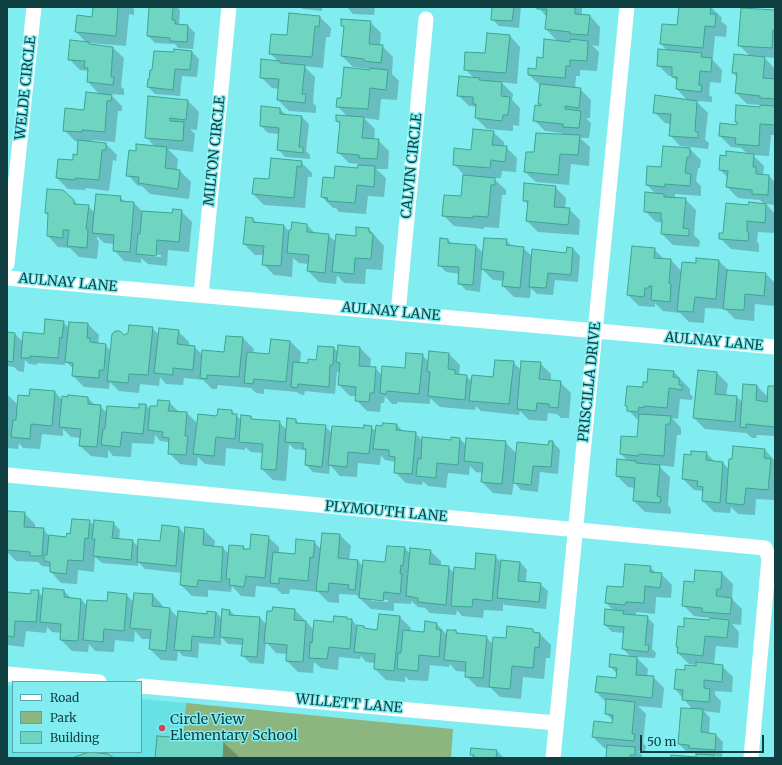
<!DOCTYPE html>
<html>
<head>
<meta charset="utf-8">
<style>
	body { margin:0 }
	#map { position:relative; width:782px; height:765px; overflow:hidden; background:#81edf1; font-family:Merriweather,serif }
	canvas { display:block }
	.frame { position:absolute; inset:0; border:8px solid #0f3f41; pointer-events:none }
	.legend { position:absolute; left:12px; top:681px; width:130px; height:72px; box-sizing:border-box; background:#81edf1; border:1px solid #53a7ab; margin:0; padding:5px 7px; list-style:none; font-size:12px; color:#0f3f41 }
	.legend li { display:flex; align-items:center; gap:8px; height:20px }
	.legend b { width:20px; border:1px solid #53a7ab }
	.scale { position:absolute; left:640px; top:735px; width:124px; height:18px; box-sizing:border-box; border:2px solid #0f3f41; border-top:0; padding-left:5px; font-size:12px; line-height:14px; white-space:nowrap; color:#0f3f41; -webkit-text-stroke:3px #81edf1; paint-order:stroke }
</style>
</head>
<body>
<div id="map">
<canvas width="782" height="765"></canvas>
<div class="frame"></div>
<ul class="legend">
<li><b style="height:5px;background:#fff"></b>Road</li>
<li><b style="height:11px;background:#8cb57f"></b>Park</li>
<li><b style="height:11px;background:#70d5c0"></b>Building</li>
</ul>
<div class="scale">50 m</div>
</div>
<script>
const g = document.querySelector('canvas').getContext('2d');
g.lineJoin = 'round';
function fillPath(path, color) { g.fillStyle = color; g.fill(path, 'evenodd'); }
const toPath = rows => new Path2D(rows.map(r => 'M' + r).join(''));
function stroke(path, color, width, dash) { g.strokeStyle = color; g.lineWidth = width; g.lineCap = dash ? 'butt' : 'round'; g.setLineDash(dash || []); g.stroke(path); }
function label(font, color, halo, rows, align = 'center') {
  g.font = font + ' Merriweather,serif'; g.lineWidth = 3; g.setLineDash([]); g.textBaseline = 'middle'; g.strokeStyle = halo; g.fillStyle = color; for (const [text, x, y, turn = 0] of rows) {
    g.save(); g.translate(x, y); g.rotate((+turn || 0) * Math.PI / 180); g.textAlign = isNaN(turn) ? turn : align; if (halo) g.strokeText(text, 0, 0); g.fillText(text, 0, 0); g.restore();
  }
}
const built = toPath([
	[7,686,13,686,13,752,141,752,141,699,186,703,181,758,7,758]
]);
const green = toPath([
	[186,703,453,729,451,758,181,758]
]);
const shadow = toPath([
	[94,7,132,7,134,9,134,15,129,14,126,46,89,43,91,46,113,48,124,58,121,87,124,89,124,95,110,94,122,106,122,111,118,111,115,142,92,140,92,143,106,144,117,155,116,161,113,160,109,191,86,188,85,190,68,189,57,178,78,156,79,142,75,141,64,130,100,95,88,82,89,71,80,70,69,59,87,43,76,32,93,18],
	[150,7,177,7,180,10,179,25,188,26,195,33,193,49,178,48,175,44,155,43,148,36],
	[300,7,322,7,322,11,303,9],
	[347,7,375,7,374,15,353,14],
	[493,7,521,7,519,28,499,26,492,19],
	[538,7,582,7,582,15,590,16,600,27,599,46,592,45,599,52,597,71,580,70,580,76,576,76,575,89,580,89,591,100,590,118,586,118,591,123,589,138,580,138,590,147,589,166,571,164,569,185,536,182,525,172,535,153,562,137,562,133,545,131,534,120,542,107,539,103,541,86,529,75,537,70,558,42,546,29,547,17],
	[680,7,711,7,722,18,721,21,727,26,726,37,715,36,713,58,711,58,722,70,721,83,710,82,709,95,712,97,712,102,696,101,708,113,705,140,709,143,708,149,680,146,670,135,671,124,665,123,654,112,688,101,677,89,677,81,672,76,669,76,658,65,668,51,661,44,678,26],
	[775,11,775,58,764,57,775,69,775,135,771,135,769,156,753,155,764,166,763,175,769,176,775,182,775,205,766,204,775,214,775,233,758,232,757,242,759,244,759,252,731,249,720,238,749,206,765,205,760,200,738,198,727,187,728,178,720,170,748,154,741,148,731,147,720,136,738,126,736,122,761,109,761,105,747,104,736,93,737,77,733,73,751,57,739,45],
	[320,17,331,28,330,37,326,37,323,68,304,66,315,77,313,103,316,106,316,113,289,111,278,100,279,89,272,88,261,77,279,62,270,53],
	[370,22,381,33,380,46,382,46,393,57,392,74,399,81,397,100,381,99,379,120,364,118,375,129,374,140,378,140,389,151,388,169,376,169,386,178,384,197,368,196,366,214,339,212,336,208,333,208,322,197,335,179,358,169,359,164,349,163,338,152,341,125,337,121,348,117,337,106,342,99,371,71,371,69,353,67,342,56,344,28,342,25],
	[510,36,520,47,517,84,501,82,513,94,512,100,520,108,519,126,513,125,513,131,487,129,476,118,477,107,469,106,458,95,474,78,465,69],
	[500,92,502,92,502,101],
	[7,44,8,45,7,59],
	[192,52,199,59,197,77,182,76,180,96,155,94,148,87,175,53],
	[188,101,199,112,197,130,190,129,195,134,193,152,168,149,178,159,177,170,180,171,191,182,189,199,150,194,142,186,138,186,128,175,137,152,155,147,146,137],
	[280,109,286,115,302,117,309,124,306,151,310,155,310,159,285,157,278,149,279,134,268,133,261,126],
	[493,132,504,142,504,147,506,147,517,158,516,172,502,171,501,178,493,178,506,190,506,195,502,195,499,228,484,227,484,229,454,226,443,215,462,197,466,177,454,164,472,151],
	[690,149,701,160,700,168,698,168,696,181,701,186,701,196,675,194,675,199,685,199,696,210,694,235,700,241,699,247,673,245,662,234,663,223,656,222,645,211,656,194,647,185,662,168],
	[301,162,312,173,312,177,308,177,305,208,264,205,253,194,270,180],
	[555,187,566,198,565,209,569,209,580,220,579,235,538,232,527,221,529,205,524,200],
	[120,197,125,202,134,203,143,212,173,214,181,211,192,222,189,252,168,250,167,266,148,264,141,258,141,263,124,261,114,250,114,244,104,243,97,236,97,239,99,241,97,259,79,257,70,248,58,247,48,236,49,216,46,213,74,201,78,205,88,206,95,213],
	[147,254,161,255,161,257,147,256],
	[253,219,257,223,284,226,289,231,307,225,315,233,328,235,336,242,356,237,369,229,384,246,382,270,366,269,365,284,344,283,337,275,336,284,319,282,308,271,309,264,299,263,293,258,292,277,274,275,263,264,264,255,255,255,244,244],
	[448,240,452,244,476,246,484,254,506,240,513,247,523,248,533,257,567,254,573,249,580,256,578,282,555,280,553,295,537,294,531,288,530,298,514,297,503,286,504,281,493,280,482,269,480,292,466,290,459,283,460,274,446,272,439,265],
	[654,249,665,260,671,260,682,272,697,264,719,261,729,271,766,274,775,283,775,306,755,304,754,321,735,319,725,309,705,308,704,323,689,322,680,313,663,311,655,303,655,307,639,306,628,295],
	[63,322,69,328,70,323,88,324,99,335,98,344,105,345,111,351,124,337,152,328,159,335,178,331,189,342,189,346,194,347,203,355,225,353,243,338,254,349,253,354,270,355,290,341,301,352,300,363,309,364,317,361,334,348,338,352,360,348,371,359,370,368,375,368,382,375,406,369,422,355,429,362,449,354,460,365,459,375,466,376,472,381,494,378,513,362,521,370,540,363,551,374,551,381,560,382,571,393,569,418,561,418,557,414,548,413,547,421,529,420,520,411,519,415,481,411,476,406,475,410,440,407,430,398,430,404,397,402,397,404,392,404,385,396,384,403,381,403,380,412,367,411,356,400,356,396,350,396,339,385,340,372,337,372,335,394,305,391,304,395,299,394,297,392,264,389,264,394,256,393,251,388,218,385,217,389,212,389,203,380,184,378,183,385,166,384,160,377,159,386,140,384,139,393,119,391,110,382,109,389,84,387,73,376,74,369,65,361,65,365,37,363,37,365,29,364,25,360,24,372,18,371,14,367,7,366,7,333,15,334,23,342,45,335],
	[674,372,690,389,690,394,693,397,692,400,680,399,678,419,672,418,681,428,681,435,677,435,674,467,658,465,670,477,668,505,671,509,671,514,645,512,634,501,635,488,628,487,617,476,618,460,628,461,621,454,638,438,639,421,628,410,648,383],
	[717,373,728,384,726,396,737,397,743,403,757,386,768,397,775,387,775,436,757,435,756,438,752,438,745,432,745,433,705,429,694,418],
	[55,392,62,400,88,398,95,405,100,406,107,413,140,409,146,405,151,411,169,402,180,413,187,413,198,424,231,411,241,420,251,417,254,420,279,422,287,430,295,420,300,424,325,426,332,433,365,430,371,427,376,431,383,427,397,425,404,432,415,433,423,441,452,441,452,438,460,439,466,445,505,442,517,454,549,446,550,442,553,442,560,450,558,474,540,472,538,492,521,490,514,482,512,495,493,493,482,482,483,473,476,472,470,466,469,475,448,473,446,488,428,486,423,481,422,485,406,483,395,472,396,462,385,460,381,455,380,465,358,463,357,477,340,476,330,465,329,474,313,472,306,465,307,452,305,450,294,449,289,444,286,481,273,480,262,469,263,453,251,452,245,447,245,450,226,448,225,466,205,464,198,457,197,466,180,464,169,453,170,444,168,442,160,441,155,435,154,444,132,443,131,457,113,456,108,450,108,458,91,456,80,446,81,438,71,437,63,429,63,436,42,434,40,449,23,448,19,443,18,449,7,448,7,396,9,396,18,405,30,397],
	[765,450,775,461,775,500,756,499,755,515,738,514,731,507,730,513,714,512,703,501,703,491,694,490,683,479,692,456,706,453,715,462,723,463,729,469],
	[7,512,24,513,35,524,35,529,43,529,50,537,67,538,89,521,95,526,113,523,120,530,119,539,132,541,139,547,161,542,179,528,185,534,186,529,204,530,215,541,214,547,223,548,229,554,243,547,246,550,251,551,268,537,279,547,279,553,296,555,314,542,321,549,340,535,351,546,349,560,358,561,363,566,386,563,405,548,410,554,430,551,441,561,441,566,448,567,454,573,476,570,495,556,500,561,520,562,527,570,526,582,540,584,548,591,546,609,505,605,503,603,503,611,484,610,483,618,462,616,457,610,456,615,430,613,425,608,418,607,411,601,411,604,394,603,394,611,371,609,356,595,339,594,339,603,328,602,318,592,290,589,289,594,282,594,276,588,256,586,255,597,241,596,232,586,231,592,208,590,208,597,192,596,181,585,182,573,145,569,138,562,138,566,102,563,95,557,94,572,78,570,77,584,61,583,51,572,50,567,42,566,38,562,16,561,7,552],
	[371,599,388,600,388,602,371,601],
	[650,567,656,573,661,574,672,585,671,598,656,597,655,614,636,612,636,616,647,617,654,624,652,649,656,653,655,658,636,657,648,669,647,677,653,677,664,688,662,708,638,706,646,714,643,743,646,746,645,752,638,751,642,755,642,758,607,758,608,748,604,748,593,737,613,724,613,721,606,713,607,703,596,692,617,679,617,674,610,666,631,657,623,649,624,633,612,632,605,625,614,611,606,603],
	[696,571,722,573,733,584,732,599,742,609,741,625,732,624,739,632,738,648,716,646,714,665,722,666,733,677,732,692,715,691,715,695,721,701,720,713,704,711,710,718,709,734,716,735,723,742,722,757,713,756,715,758,672,758,697,758,697,755,694,752,686,751,679,744,693,710,675,689,686,672,697,667,697,665,689,664,678,653,678,649,677,647,685,628,710,621,709,618,694,616,683,605,695,583],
	[38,591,43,597,64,591,72,599,81,599,87,606,108,603,126,595,134,602,153,595,163,606,163,608,170,609,178,618,208,615,216,612,222,619,229,610,235,616,260,618,267,625,295,610,314,630,347,618,349,620,352,620,358,627,363,627,366,630,378,631,400,617,411,628,410,631,425,633,436,623,447,635,456,631,459,634,486,637,493,644,532,630,536,634,540,634,551,645,550,658,546,658,544,679,523,677,521,699,500,697,491,688,477,687,466,676,467,672,456,671,450,664,449,667,430,665,428,681,409,680,405,676,405,682,386,680,375,669,375,663,366,662,361,656,360,659,339,657,338,670,321,668,314,662,313,673,298,672,287,661,287,654,276,653,266,642,264,664,250,663,242,655,243,645,228,644,221,637,221,645,199,643,198,658,183,656,178,651,177,661,161,660,150,649,151,639,142,639,135,631,134,642,115,640,114,652,95,651,89,644,88,652,72,651,61,640,61,633,52,632,47,627,46,633,26,631,24,647,7,645,7,593,32,595],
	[223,742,238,756,238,758,156,758],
	[497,751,504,758,474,758,471,755]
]);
const building = toPath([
	[93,7,118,7,116,36,75,32,77,15,92,17,93,7],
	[149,7,173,7,172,20,175,20,175,24,188,25,187,42,170,41,170,38,147,36,149,7],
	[492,7,514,7,512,21,491,20,492,7],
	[537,7,571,7,575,8,575,14,590,15,588,35,570,34,570,32,545,29,547,9,537,9,537,7],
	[679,7,711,7,710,14,716,14,715,27,705,26,703,48,660,44,662,24,677,25,679,7],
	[741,8,775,10,775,30,773,30,772,48,738,46,741,8],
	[289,13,320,16,319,27,315,26,312,57,269,54,271,34,287,35,289,13],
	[341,19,371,21,369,44,383,45,381,63,364,61,364,59,341,56,344,26,341,26,341,19],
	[487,33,510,35,506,73,464,70,465,52,485,53,487,33],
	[544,39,570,42,570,39,588,41,587,61,570,60,570,66,566,66,565,78,528,75,528,68,536,69,537,57,543,58,544,39],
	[70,40,89,42,89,44,113,47,111,77,114,77,113,85,87,82,88,68,84,68,85,61,68,60,70,40],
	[174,49,192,51,190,70,175,69,173,90,147,87,148,79,149,79,150,70,152,70,154,51,174,52,174,49],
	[658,49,702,53,701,57,712,58,711,72,700,71,699,85,702,85,701,92,676,89,677,77,672,77,672,67,657,66,658,49],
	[734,54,765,57,763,78,775,79,775,99,760,98,760,96,735,93,737,73,732,73,734,54],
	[261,59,280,61,280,63,305,65,302,94,306,94,305,103,277,100,279,79,260,78,261,59],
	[344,67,370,70,370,68,388,70,386,90,370,88,368,109,336,107,337,98,341,98,344,67],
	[459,76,480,78,479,80,502,82,501,96,510,97,508,115,503,115,502,121,475,118,476,104,473,104,473,97,457,96,459,76],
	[540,84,581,88,579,108,565,106,565,109,581,111,579,128,563,127,563,124,533,121,535,105,541,106,541,104,538,104,540,84],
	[86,92,112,95,111,101,107,101,105,132,82,130,82,132,63,131,65,108,84,110,86,92],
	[655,95,697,101,695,131,698,132,698,138,669,136,671,114,653,113,655,95],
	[148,96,188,100,186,120,170,118,170,121,184,122,183,141,145,138,148,96],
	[736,105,760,107,760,105,775,106,775,125,760,124,759,146,735,144,736,138,719,136,720,123,737,125,737,122,735,122,736,105],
	[261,106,280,108,280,114,302,116,299,147,303,147,303,153,277,150,279,128,260,126,261,106],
	[336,115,364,117,362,138,379,139,377,159,359,158,359,155,337,153,340,122,336,121,336,115],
	[473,129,494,131,492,145,507,146,505,162,491,160,490,168,453,165,454,148,471,150,473,129],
	[536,133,580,135,578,155,560,154,558,175,524,172,526,152,534,152,536,133],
	[78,140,106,143,106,150,102,150,99,180,75,178,75,180,56,178,58,159,73,160,73,154,77,155,78,140],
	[136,144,167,147,165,168,180,170,178,189,138,183,139,177,126,176,129,150,136,151,136,144],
	[663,146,690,148,690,157,687,157,685,173,691,174,690,186,665,184,665,187,646,185,647,166,661,167,663,146],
	[726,151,754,154,753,167,756,167,756,174,769,175,768,195,752,194,752,190,726,187,728,171,719,170,720,155,726,156,726,151],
	[271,158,302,161,301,167,297,166,294,198,252,194,254,178,269,179,271,158],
	[358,165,375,166,374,187,357,185,355,203,327,201,328,198,321,197,323,177,334,178,335,166,357,168,358,165],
	[463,175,495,178,495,185,491,185,488,217,473,216,473,218,442,216,444,195,461,196,463,175],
	[524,183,556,186,554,207,570,208,568,225,526,221,528,201,523,201,524,183],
	[47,189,63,190,74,200,74,204,89,205,86,229,88,229,87,248,67,246,69,230,63,230,63,238,47,236,48,213,45,213,47,189],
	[645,192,664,194,664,197,686,198,683,228,689,229,689,236,661,234,662,220,661,220,661,213,644,212,645,192],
	[96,194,121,196,120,201,134,202,130,252,113,251,114,235,92,233,96,194],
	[749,202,766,204,765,223,747,221,747,232,749,232,748,241,719,239,719,233,723,233,726,203,748,205,749,202],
	[173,209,182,210,179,242,157,240,156,256,136,254,138,234,140,234,142,211,172,213,173,209],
	[246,217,253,218,253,222,284,225,281,266,262,265,264,246,243,244,246,217],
	[292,222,307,224,307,232,329,234,325,273,307,271,309,255,287,253,289,230,291,230,292,222],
	[356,227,369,228,369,232,373,234,371,259,355,258,354,274,332,272,336,234,356,236,356,227],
	[440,238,448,239,448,243,476,245,473,285,458,284,459,267,438,266,440,238],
	[484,238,507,239,506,245,524,247,520,288,502,286,504,272,481,269,484,238],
	[632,246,655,248,654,258,671,259,669,283,671,284,670,302,651,300,652,286,649,286,649,288,645,288,644,297,627,295,632,246],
	[567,247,573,248,571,275,548,273,546,288,529,287,532,249,566,253,567,247],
	[696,258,719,260,716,299,695,297,693,312,677,311,682,262,696,263,696,258],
	[727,270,766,273,764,296,745,294,744,310,723,309,727,270],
	[45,319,64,321,62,338,60,337,58,358,30,356,30,358,21,358,23,332,44,334,45,319],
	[69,322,88,323,87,338,90,338,90,342,106,344,104,370,99,370,99,378,72,376,73,363,65,362,69,322],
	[129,325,153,327,148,375,129,374,128,383,107,381,112,334,115,331,120,331,124,335,128,333,129,325],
	[159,328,179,330,177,344,195,346,193,370,173,368,173,375,154,373,159,328],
	[7,332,15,333,13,362,7,361,7,332],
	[226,336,243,337,239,377,207,375,207,379,200,378,202,350,224,352,226,336],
	[271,339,290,341,286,382,254,379,253,384,244,383,247,352,269,354,271,339],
	[338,345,360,347,359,366,376,367,374,393,370,393,369,402,355,401,356,387,338,385,340,363,336,362,338,345],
	[318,346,334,347,333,365,330,365,329,387,298,384,297,388,291,387,293,362,308,363,308,359,316,360,318,346],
	[429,351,449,353,448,369,455,370,455,374,467,375,465,400,428,396,430,372,427,371,429,351],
	[406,353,423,354,419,394,387,391,386,394,380,393,382,366,405,368,406,353],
	[495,360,514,361,509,404,469,401,472,375,493,377,495,360],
	[521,361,541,362,539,379,561,381,558,408,549,407,549,404,537,403,536,411,517,409,521,361],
	[648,369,674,371,673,377,679,378,679,385,682,385,682,390,669,388,667,408,644,406,644,408,639,407,638,412,627,411,627,406,625,406,627,386,643,387,643,382,647,382,648,369],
	[698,370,717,372,715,394,737,396,735,422,693,418,698,370],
	[743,384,757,385,756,400,767,402,768,386,775,386,775,427,746,424,746,428,740,427,743,384],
	[30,389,55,391,52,426,31,424,30,439,11,437,13,420,16,420,18,395,29,396,30,389],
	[68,395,88,397,88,404,101,405,97,447,79,446,81,429,59,427,62,396,68,397,68,395],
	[158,400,170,401,168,411,187,412,185,436,188,436,186,455,168,454,169,438,162,437,163,432,148,430,150,406,157,406,158,400],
	[139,404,146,404,143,434,122,432,120,447,101,445,103,429,105,429,107,406,139,408,139,404],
	[218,409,232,410,232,414,237,414,235,439,216,437,214,456,193,454,198,414,217,416,218,409],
	[639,414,671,416,670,424,666,424,664,456,639,454,638,456,620,454,621,436,637,437,639,414],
	[241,415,251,416,251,419,280,421,276,470,261,469,263,444,239,442,241,415],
	[287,418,296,419,296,423,326,425,322,467,305,465,306,449,303,449,303,443,285,442,287,418],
	[383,423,397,424,396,430,416,432,412,474,394,473,395,457,389,456,389,450,373,449,376,425,382,426,383,423],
	[364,425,372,426,369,454,348,452,347,467,328,465,332,426,364,428,364,425],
	[422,437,451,440,451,437,460,438,458,465,437,463,436,478,416,476,418,458,421,459,422,437],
	[466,438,506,441,502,484,481,482,483,463,464,461,466,438],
	[549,441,553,441,551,467,533,466,531,485,513,483,517,442,548,445,549,441],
	[733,446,765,449,764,458,771,459,768,490,746,488,744,505,726,503,729,459,732,459,733,446],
	[691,451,707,452,706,460,723,462,720,503,702,501,703,487,697,486,698,481,682,479,684,454,691,455,691,451],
	[617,459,636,461,636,463,660,465,657,496,661,497,660,503,633,501,635,478,616,476,617,459],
	[7,511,25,512,24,527,44,528,42,556,30,556,30,552,7,550,7,511],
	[72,519,90,520,88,539,85,538,83,561,68,560,66,574,50,572,50,562,44,561,44,555,47,555,49,535,66,537,67,533,70,534,72,519],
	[94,520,114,522,112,538,133,540,131,560,93,556,95,539,92,539,94,520],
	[162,525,179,527,176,566,137,562,138,539,160,541,162,525],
	[185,527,204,529,203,545,223,547,221,582,198,580,197,587,180,585,185,527],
	[322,533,340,534,338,558,358,560,355,590,348,589,349,585,329,583,328,592,316,591,322,533],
	[251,534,269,536,265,578,246,576,244,587,229,585,230,579,226,579,229,545,244,546,243,549,250,549,251,534],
	[296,539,315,541,313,558,310,557,308,581,279,578,279,584,270,583,273,552,295,554,296,539],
	[387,546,405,547,403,566,401,565,400,574,402,574,400,594,384,592,383,601,359,598,363,560,385,562,387,546],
	[410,548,431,550,429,564,449,566,446,605,418,602,418,598,406,596,410,548],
	[476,553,496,555,492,601,473,599,472,607,451,606,454,567,475,569,476,553],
	[501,560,520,562,518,581,541,583,539,602,497,598,501,560],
	[625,564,651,566,650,572,662,573,660,588,645,586,644,603,626,602,625,605,605,603,607,586,623,587,625,564],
	[695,570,722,572,721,589,717,589,716,596,732,598,730,614,702,612,702,608,682,606,684,581,694,582,695,570],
	[43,588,64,590,64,597,81,599,78,641,60,640,61,624,40,622,43,588],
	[31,590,39,590,36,622,15,621,14,637,7,636,7,592,31,594,31,590],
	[108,592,127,594,124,631,104,629,103,642,83,640,87,600,107,601,108,592],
	[134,593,153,594,152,606,170,608,166,651,149,649,151,630,130,628,134,593],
	[273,607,295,609,294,620,306,621,303,662,286,661,287,645,264,643,267,611,272,611,273,607],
	[222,609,230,610,229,615,260,617,257,657,241,656,243,639,220,637,222,609],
	[605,609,624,611,623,614,648,616,645,645,649,645,648,652,622,649,624,627,604,625,605,609],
	[178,611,207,614,207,611,216,612,214,638,192,636,191,651,174,650,178,611],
	[379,614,400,616,394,671,374,669,375,654,354,652,357,625,364,626,364,628,377,630,379,614],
	[334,616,347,617,347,619,352,619,350,649,329,647,327,659,309,658,310,642,312,643,314,620,333,622,334,616],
	[684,618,709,620,710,618,729,620,727,638,705,636,703,656,677,653,678,647,676,647,678,626,684,627,684,618],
	[425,621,437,623,436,629,441,630,439,657,419,655,418,671,397,669,398,653,401,653,403,630,424,632,425,621],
	[507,626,533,629,533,632,540,633,539,648,535,647,533,668,512,666,510,689,489,687,493,637,506,638,507,626],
	[447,630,456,630,456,633,487,636,483,678,465,677,466,662,444,660,447,630],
	[610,654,637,657,636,675,654,676,652,698,595,692,597,676,616,678,617,668,609,667,610,654],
	[696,662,723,665,722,682,704,680,704,688,710,689,709,702,682,700,683,690,674,689,676,669,685,670,685,665,696,666,696,662],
	[606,699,635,702,632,734,635,734,634,741,592,737,594,721,612,723,613,715,605,714,606,699],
	[681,708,703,709,701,732,716,734,715,750,689,748,689,745,678,744,681,708],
	[157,736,224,741,223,758,155,758,157,736],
	[607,745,635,747,635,755,630,755,630,758,606,758,607,745],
	[471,748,497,750,496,758,474,758,474,755,470,755,471,748],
	[89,752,108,754,114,758,72,758,89,752],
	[696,754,714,755,714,758,671,758,671,755,696,757,696,754]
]);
const street = toPath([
	[7,264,34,7],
	[7,278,775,347],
	[201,295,229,7],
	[398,313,426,19],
	[7,475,765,548,769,558,751,758],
	[7,674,99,682],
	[141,686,556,723],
	[553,758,627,7]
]);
const markers = [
	[162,728,4,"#d54454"]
];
const streetNames = [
	["WELDE CIRCLE",26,88,-84],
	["MILTON CIRCLE",215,151,-84],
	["CALVIN CIRCLE",412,166,-84],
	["AULNAY LANE",68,283,5],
	["AULNAY LANE",391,312,5],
	["AULNAY LANE",714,342,5],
	["PRISCILLA DRIVE",590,382,-84],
	["PLYMOUTH LANE",386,512,5],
	["WILLETT LANE",349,704,5]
];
const poiNames = [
	["Circle View",170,720],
	["Elementary School",170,736]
];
fillPath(built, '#68e1e5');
fillPath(green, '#8cb57f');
fillPath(shadow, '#0003');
fillPath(building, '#70d5c0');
stroke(building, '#3ba491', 1);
stroke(street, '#fff', 15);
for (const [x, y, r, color] of markers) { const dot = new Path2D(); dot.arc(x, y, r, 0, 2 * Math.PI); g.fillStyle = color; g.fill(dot); stroke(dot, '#81edf1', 1.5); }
label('14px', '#0f3f41', '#81edf1', streetNames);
label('14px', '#0f3f41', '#81edf1', poiNames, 'left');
</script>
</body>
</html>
